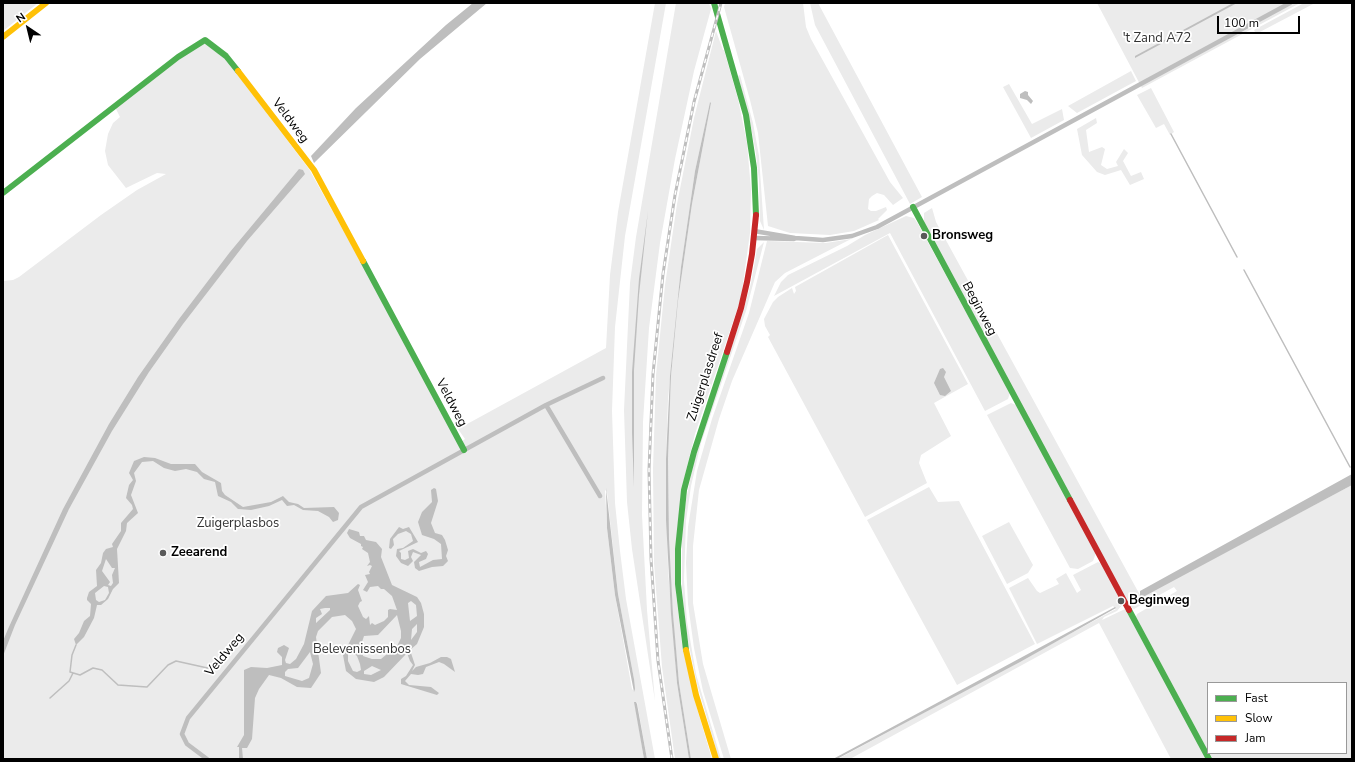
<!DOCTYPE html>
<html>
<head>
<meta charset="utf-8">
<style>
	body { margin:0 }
	#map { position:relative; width:1355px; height:762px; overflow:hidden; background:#fff; font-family:"Nunito Sans",sans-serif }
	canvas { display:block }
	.frame { position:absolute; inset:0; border:4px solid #000; pointer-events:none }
	.legend { position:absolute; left:1207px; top:682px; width:140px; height:72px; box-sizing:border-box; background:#fff; border:1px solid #999; margin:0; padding:5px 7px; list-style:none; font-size:12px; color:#000 }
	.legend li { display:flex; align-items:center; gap:8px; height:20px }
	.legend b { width:20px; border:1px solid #999 }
	.north { position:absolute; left:8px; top:8px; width:40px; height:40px; -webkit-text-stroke:3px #fff; paint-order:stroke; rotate:325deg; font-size:11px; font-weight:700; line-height:16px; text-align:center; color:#000 }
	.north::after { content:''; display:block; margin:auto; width:14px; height:18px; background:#000; clip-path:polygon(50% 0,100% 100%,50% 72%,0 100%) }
	.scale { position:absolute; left:1217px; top:16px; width:83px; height:18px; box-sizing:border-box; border:2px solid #000; border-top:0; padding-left:5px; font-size:12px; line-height:14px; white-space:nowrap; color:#000; -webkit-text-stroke:3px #fff; paint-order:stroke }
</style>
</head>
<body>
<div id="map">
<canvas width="1355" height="762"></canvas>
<div class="frame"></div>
<ul class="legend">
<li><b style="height:5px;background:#4caf50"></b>Fast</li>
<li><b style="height:5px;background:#ffc107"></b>Slow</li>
<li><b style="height:5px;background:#c62828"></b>Jam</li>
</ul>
<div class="north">N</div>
<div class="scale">100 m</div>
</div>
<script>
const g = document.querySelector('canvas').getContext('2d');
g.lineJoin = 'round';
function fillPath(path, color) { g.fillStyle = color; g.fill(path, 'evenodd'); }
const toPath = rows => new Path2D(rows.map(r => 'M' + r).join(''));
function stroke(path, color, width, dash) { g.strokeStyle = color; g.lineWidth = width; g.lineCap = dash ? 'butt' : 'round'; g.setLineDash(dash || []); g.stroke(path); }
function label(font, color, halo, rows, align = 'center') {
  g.font = font + ' "Nunito Sans",sans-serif'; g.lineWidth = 3.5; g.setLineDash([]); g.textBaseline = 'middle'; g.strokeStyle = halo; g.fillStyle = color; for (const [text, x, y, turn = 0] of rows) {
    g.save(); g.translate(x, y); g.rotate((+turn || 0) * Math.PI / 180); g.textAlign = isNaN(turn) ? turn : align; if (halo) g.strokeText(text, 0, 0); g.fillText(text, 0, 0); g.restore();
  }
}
const green = toPath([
	[3,3,38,3,3,31],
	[655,3,666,3,625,236,615,327,612,411,615,503,620,551,626,599,655,759,647,759,637,702,635,705,644,759,3,759,3,281,13,280,19,277,101,215,137,190,166,174,157,173,126,188,108,165,105,151,108,134,113,123,120,117,115,107,203,42,216,46,309,169,461,442,465,439,458,429,606,348,610,275,618,212],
	[605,490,607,492,618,594,634,679,634,691,632,689,615,595,607,528],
	[676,3,709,3,711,9,694,71,675,159,660,243,649,328,643,422,642,515,647,610,655,701,632,549,627,502,624,410,630,283,636,237],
	[725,3,803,3,806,27,811,39,890,182,903,198,893,205,884,195,877,193,872,196,869,199,868,209,871,211,876,211,886,207,887,210,878,219,879,220,854,231,830,235,790,233,768,226,758,133,750,100,724,7],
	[810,3,818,3,922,197,910,204,815,25],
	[1097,3,1300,3,1142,88],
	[1304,3,1315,3,1256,34,1254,30],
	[716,31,723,50,724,50,738,99,747,143,751,190,750,233,741,298,695,434,684,479,677,530,676,593,682,644,696,705,712,759,691,759,679,683,674,630,669,555,668,459,671,376,678,301,692,204,711,103,710,102,695,171,681,267,668,399,666,459,668,570,677,683,689,759,675,759,662,667,654,563,653,469,656,375,665,285,677,204,694,118],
	[1131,71,1136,81,1077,113,1068,106],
	[740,75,753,123,759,156,764,230,760,221,759,181,756,154,750,122,738,76],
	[1009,84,1032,124,1062,109,1064,120,1031,138,1003,87],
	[1151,88,1174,132,1170,135,1164,124,1156,128,1137,95],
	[1096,118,1097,123,1086,130,1089,152,1102,147,1105,149,1101,165,1107,169,1118,166,1116,162,1124,149,1128,153,1123,161,1131,176,1141,172,1144,179,1130,185,1121,170,1105,175,1097,172,1082,155,1077,129],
	[932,208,936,222,1141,597,1352,485,1352,759,1213,759,1209,753,1346,753,1346,683,1208,683,1208,751,1136,617,1137,614,1177,591,1174,587,1134,609,1130,607,924,223,924,213],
	[906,216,914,218,918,224,1010,393,1008,399,985,411,890,233,774,296,781,282,788,275,847,246,865,235],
	[888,235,968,384,934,403,951,436,921,455,919,463,927,483,865,517,768,337,770,335,765,326,764,319,773,302,778,297,792,288,794,294,796,291,795,287],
	[851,239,785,273,775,282,732,381,719,419,699,490,693,546,693,603,703,664,731,759,724,759,703,691,694,648,688,604,686,563,688,527,697,471,712,419,749,313,767,241,826,243],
	[764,242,746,311,701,443,691,486,686,521,684,580,687,621,696,674,721,759,719,759,697,684,686,631,682,587,682,533,686,500,694,461,742,315,751,283,757,249],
	[1011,403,1016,405,1096,553,1093,561,1078,569,1070,568,987,415],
	[929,487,938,502,959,501,1035,644,957,685,867,520],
	[1009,522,1033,565,1028,573,1007,584,982,536],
	[1098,562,1102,564,1123,604,1117,611,1104,617,1102,620,1125,609,1207,759,1171,759,1099,623,850,759,838,759,1116,609,1113,606,1037,644,1009,588,1028,578,1037,591,1040,593,1059,584,1056,579,1066,573,1077,593,1081,590,1073,575]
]);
const water = toPath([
	[473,3,487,3,420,59,314,163,311,156,356,108,446,25],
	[1233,3,1237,3,1135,58,1135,56],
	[1025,91,1028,92,1028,95,1033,101,1031,104,1027,100,1020,98,1020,94],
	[710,102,711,103,692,204,678,301,671,376,668,459,669,539,673,614,679,683,691,759,689,759,677,683,671,614,666,520,666,459,670,376,681,267,695,171],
	[299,169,303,170,305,174,247,241,183,324,149,372,112,431,69,509,15,625,3,656,3,641,8,629,63,509,109,424,138,377,179,319,230,252],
	[648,211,639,295,634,370,634,487,632,433,632,372,639,279],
	[943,368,946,372,944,377,951,391,945,396,940,395,934,383,940,369],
	[144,457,155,458,171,464,195,464,202,472,221,483,222,491,225,495,243,507,271,502,283,496,289,502,298,504,304,508,334,507,339,513,338,520,333,522,329,517,318,511,303,510,294,505,287,506,282,500,269,506,251,510,238,509,231,502,218,496,215,482,204,479,197,472,186,469,175,471,164,468,153,461,142,462,134,473,136,481,131,495,138,513,127,523,126,531,117,549,119,583,113,589,108,599,101,605,97,605,94,618,84,637,76,645,74,639,79,633,84,621,90,616,91,604,87,600,87,598,89,592,97,586,96,570,101,563,103,553,106,549,113,547,112,544,121,531,121,523,133,509,132,505,126,498,129,485,133,480,129,473,134,461],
	[106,559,112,568,115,568,112,575,113,583,111,586,108,585,110,582,102,571],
	[104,586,108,587,109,593,105,600,99,602,96,600,95,593],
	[1352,474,1352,485,1143,597,1140,597,1140,591],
	[434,488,436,489,438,501,431,523,435,533,442,535,445,540,448,550,446,556,448,561,443,566,432,567,419,571,415,568,414,562,421,555,413,552,411,557,413,561,408,566,401,563,396,556,397,549,403,548,413,541,411,534,406,531,398,534,393,539,394,545,391,549,389,548,390,539,399,527,403,529,409,527,418,542,399,551,401,553,401,559,405,560,409,558,408,551,413,549,421,553,426,551,428,554,426,559,419,562,420,567,433,560,442,559,441,544,434,539,422,535,418,522,422,512,432,502,431,490],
	[606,488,618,594,634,679,635,689,634,692,615,595,607,528],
	[349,529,359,532,360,536,364,536,366,540,376,542,382,549,381,557,392,585,417,597,421,603,424,614,424,627,417,644,410,650,415,665,412,671,416,667,430,663,441,657,447,657,451,659,455,672,444,664,439,662,426,667,423,674,418,675,411,674,405,681,409,685,431,687,439,693,437,695,401,684,401,679,406,676,413,665,410,661,407,653,384,677,374,682,356,679,346,671,343,655,356,629,352,621,345,615,332,617,318,631,316,637,321,673,311,688,297,687,281,678,269,675,259,689,255,698,252,739,247,748,242,748,243,759,239,759,239,747,237,747,244,735,244,670,251,667,267,668,282,665,282,657,277,652,278,648,284,645,289,648,285,660,286,663,290,664,296,659,304,644,312,611,326,596,348,593,358,584,360,585,358,590,362,601,360,602,358,606,363,617,366,619,369,616,370,625,372,623,375,625,384,621,388,617,388,610,390,609,397,610,392,596,384,589,381,589,378,586,370,587,367,592,363,590,368,582,365,575,370,574,369,572,372,566,370,565,367,566,370,562,368,553,362,549,363,547,361,546,361,544,350,538,347,533],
	[411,601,416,605,417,616,410,621,408,603],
	[325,608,330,608,330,610,316,623,316,618,322,614,320,609],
	[397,615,401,631,401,638,397,646,381,659,372,659,363,656,361,645,364,636,378,635],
	[417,624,417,632,411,640,412,629],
	[310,652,313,664,309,678,302,681,285,676,285,672,288,669,298,668],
	[352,652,357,656,360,664,361,670,357,672,353,671,348,661,348,654],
	[372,666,381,670,371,675,364,674,364,671],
	[1115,607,1116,608,1020,662,837,759,833,759],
	[634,702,636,702,637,704,647,759,644,759]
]);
const stream = toPath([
	[1171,134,1237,257],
	[1244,270,1350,467],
	[76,645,72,655,70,672,80,675,93,668,102,670,118,685,147,687,168,665,176,661,212,669],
	[50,698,69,681,73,673]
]);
const street = toPath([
	[754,231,795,238,823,240,852,236,877,227,1290,3],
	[754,238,794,239],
	[546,405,600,496],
	[207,759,187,744,182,734,188,718,361,507,546,405,603,378]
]);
const fast = toPath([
	[714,3,746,115,754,168,756,215],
	[3,193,178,57,205,40,226,56,238,71],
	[913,207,1070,500],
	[363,261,464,450],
	[1129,610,1209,759],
	[686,650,678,584,678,549,684,490,694,452,727,352]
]);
const slow = toPath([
	[3,37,46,3],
	[238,71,314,170,363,261],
	[686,650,696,695,716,759]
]);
const jam = toPath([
	[727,352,741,308,747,282,752,254,756,215],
	[1070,500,1129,610]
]);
const rail = toPath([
	[672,759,658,661,651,559,649,470,653,374,663,274,675,195,694,102,721,3]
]);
const markers = [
	[924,236,4,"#595959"],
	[163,553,4,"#595959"],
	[1121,601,4,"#595959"]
];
const parkNames = [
	["'t Zand A72",1157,39],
	["Zuigerplasbos",238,524],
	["Belevenissenbos",362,650]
];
const streetNames = [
	["Veldweg",290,121,53],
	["Beginweg",979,309,62],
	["Zuigerplasdreef",706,377,-72],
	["Veldweg",451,403,62],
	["Veldweg",225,655,-50]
];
const poiNames = [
	["Bronsweg",932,236],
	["Zeearend",171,553],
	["Beginweg",1129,601]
];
fillPath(green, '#ebebeb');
fillPath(water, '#bebebe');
stroke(stream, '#bebebe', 1.5);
stroke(street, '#bebebe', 4.5);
stroke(fast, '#4caf50', 6);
stroke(slow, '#ffc107', 6);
stroke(jam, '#c62828', 6);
stroke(rail, '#bebebe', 3);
stroke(rail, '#fff', 1.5, [4.5]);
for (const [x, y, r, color] of markers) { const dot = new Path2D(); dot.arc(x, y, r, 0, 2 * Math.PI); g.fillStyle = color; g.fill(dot); stroke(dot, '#fff', 1.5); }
label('13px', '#323232', '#fff', parkNames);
label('13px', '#000', '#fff', streetNames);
label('bold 13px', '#000', '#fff', poiNames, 'left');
</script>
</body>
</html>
